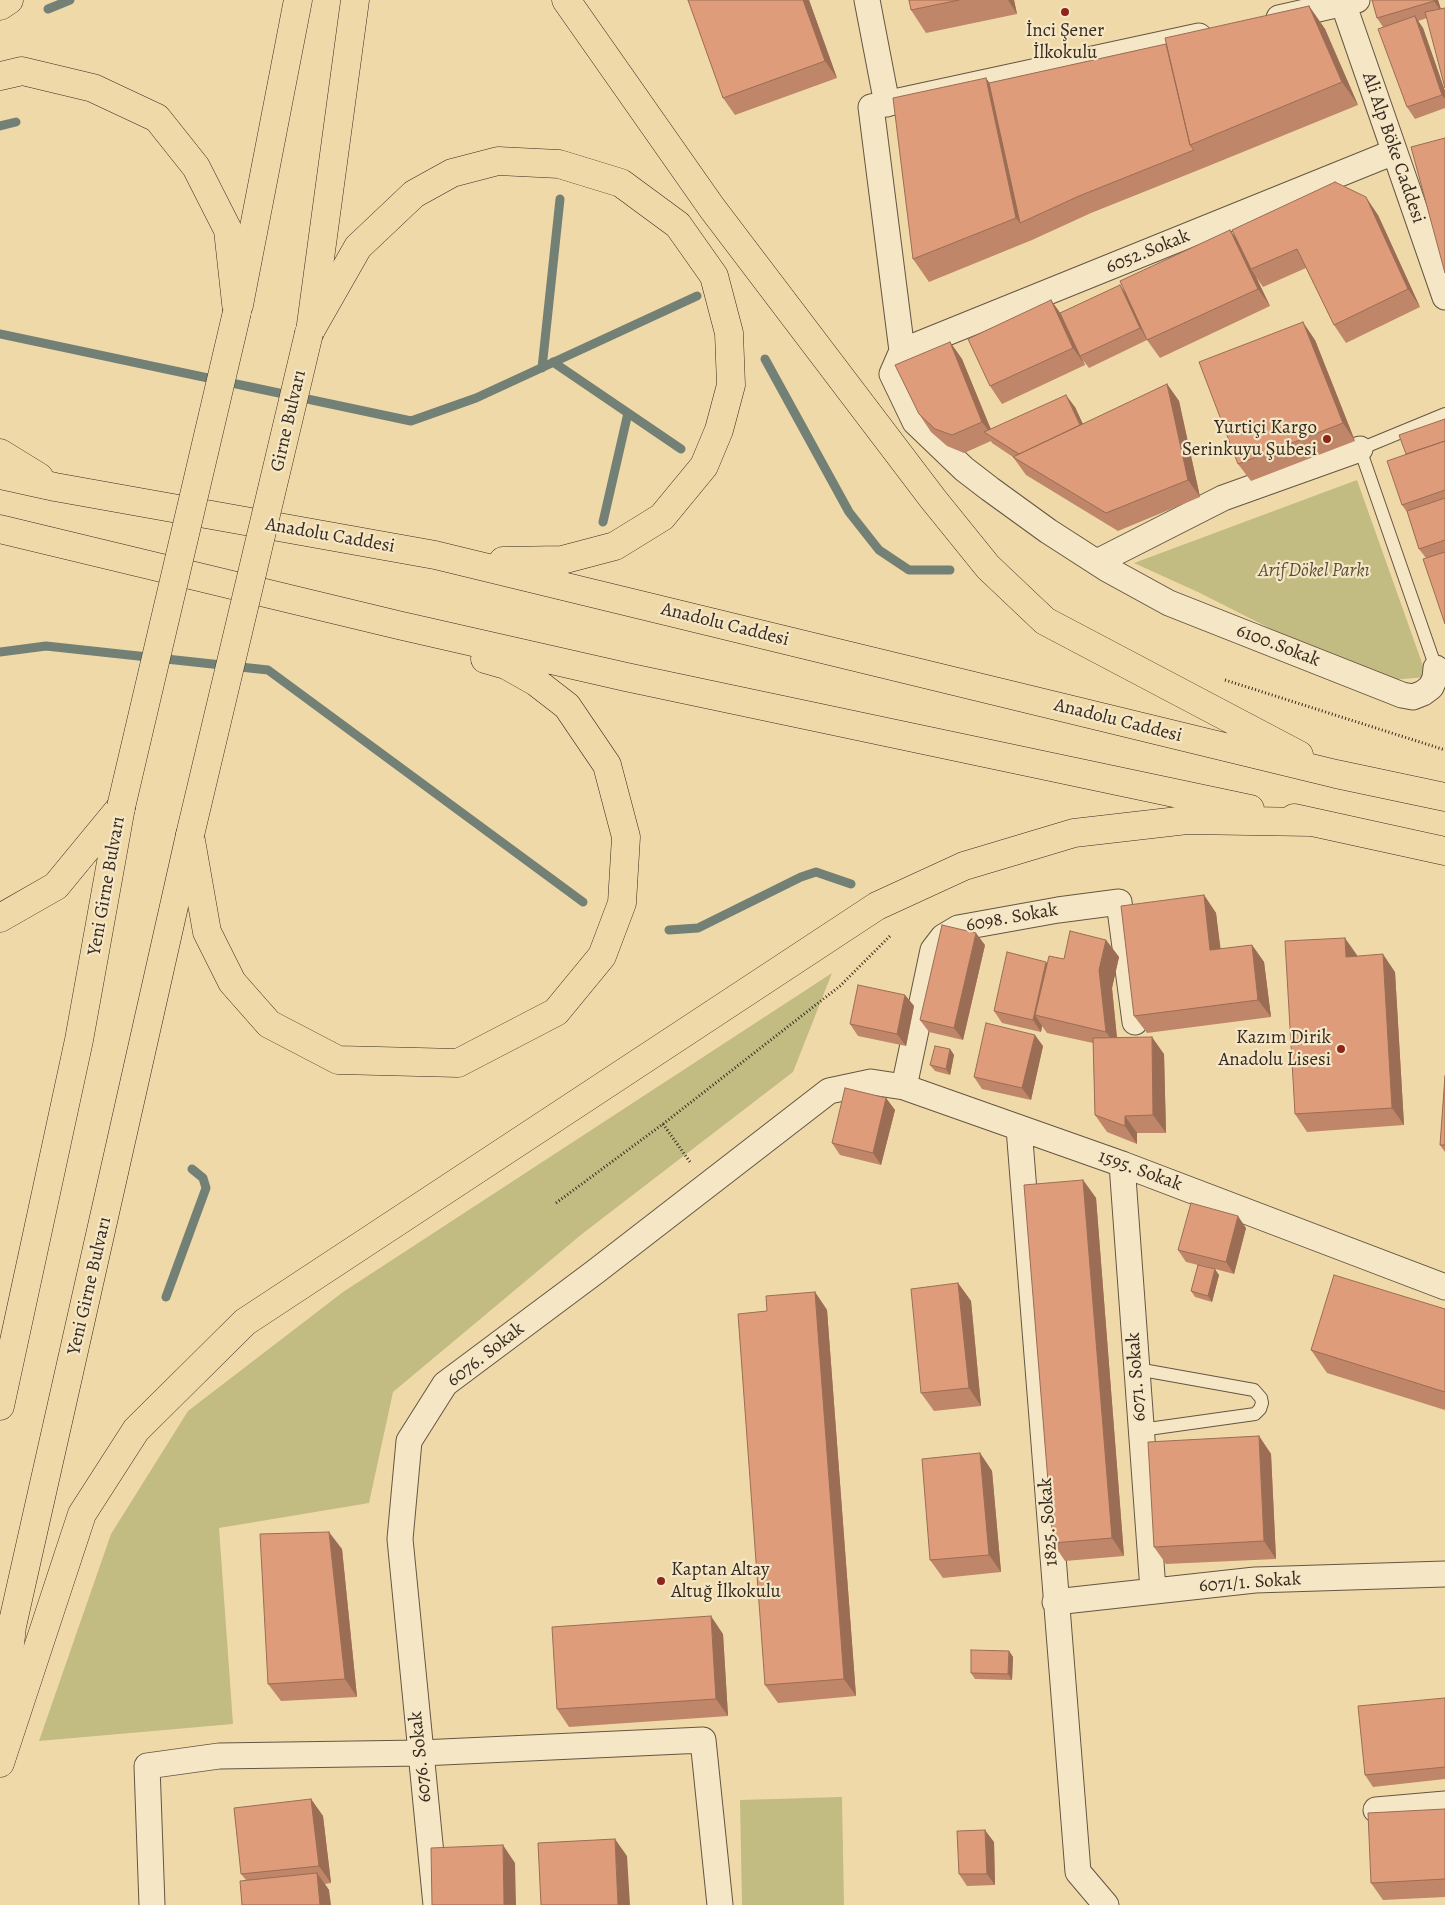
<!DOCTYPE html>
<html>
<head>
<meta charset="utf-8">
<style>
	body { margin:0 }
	canvas { display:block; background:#f0d9a8 }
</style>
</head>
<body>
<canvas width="1445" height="1905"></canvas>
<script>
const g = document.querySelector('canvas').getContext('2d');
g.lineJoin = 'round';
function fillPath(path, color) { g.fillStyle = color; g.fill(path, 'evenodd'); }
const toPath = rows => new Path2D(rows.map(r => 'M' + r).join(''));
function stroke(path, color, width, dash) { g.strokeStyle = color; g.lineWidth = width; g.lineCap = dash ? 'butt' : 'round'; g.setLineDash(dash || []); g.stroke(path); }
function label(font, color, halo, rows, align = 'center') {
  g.font = font + ' Alegreya,serif'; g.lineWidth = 4.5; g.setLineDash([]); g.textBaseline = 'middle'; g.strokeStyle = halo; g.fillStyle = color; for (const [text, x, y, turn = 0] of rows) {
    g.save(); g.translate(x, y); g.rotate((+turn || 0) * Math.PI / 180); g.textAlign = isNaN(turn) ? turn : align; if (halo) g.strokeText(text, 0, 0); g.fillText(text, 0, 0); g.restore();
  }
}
const green = toPath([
	[1357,480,1427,677,1390,680,1279,633,1200,593,1134,563],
	[832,973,793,1072,582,1234,393,1392,369,1503,219,1528,233,1724,39,1741,111,1534,188,1411,343,1292],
	[842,1797,844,1905,742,1905,740,1800]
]);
const stream = toPath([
	[48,9,70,0],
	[0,126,16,122],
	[0,334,411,421,476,398,697,296],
	[765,359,849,512,879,550,909,570,950,570],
	[553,362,681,449],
	[542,368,560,199],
	[603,522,628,413],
	[0,652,46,646,268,670,583,902],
	[669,930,698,928,801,877,816,872,851,884],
	[166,1297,206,1188,203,1178,192,1169]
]);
const path = toPath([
	[1225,680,1445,750],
	[663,1124,690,1162],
	[556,1203,663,1124,840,986,891,935]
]);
const service = toPath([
	[1436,668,1360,449,1445,414],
	[1137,1369,1254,1390,1261,1398,1262,1403,1260,1409,1255,1414,1141,1430]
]);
const minor = toPath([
	[867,0,887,104],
	[1342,0,1445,297],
	[1279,18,1357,0],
	[902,351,871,107,1199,36],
	[902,351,892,374,915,422,964,469,990,489,1048,531,1107,569,1169,603,1402,695,1413,697,1423,693,1431,687,1435,678,1436,668],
	[902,351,1394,152],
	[1097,562,1223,498,1360,449],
	[904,1087,933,950,943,937,958,928,1058,910,1119,902,1135,1022],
	[1019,1128,1078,1872,1106,1905],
	[1122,1164,1153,1590],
	[1055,1602,1255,1580,1445,1574],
	[1376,1810,1445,1804],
	[152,1905,147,1766,219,1756,421,1753,703,1740,720,1905],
	[436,1905,400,1539,409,1441,445,1384,595,1272,829,1091,871,1082,904,1087,1122,1164,1445,1287]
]);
const primary = toPath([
	[239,305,298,0],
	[310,332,355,0],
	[0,1406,79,1040,121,807],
	[0,1738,12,1626,190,835]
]);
const trunk = toPath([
	[566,0,712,208,933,499,988,567,1045,621,1299,755],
	[0,6,9,0],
	[0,76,22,71,93,88,157,118,196,167,228,230,237,312],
	[309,333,358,247,414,194,452,173,498,161,559,164,621,183,678,225,714,276,729,333,731,385,719,430,704,466,662,517,615,546,562,560,503,561],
	[0,453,39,477],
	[0,475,55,487,435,555,1336,774,1445,797],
	[0,529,398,625,626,677,1250,809],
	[1294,818,1445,851],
	[190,835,207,932,232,982,269,1024,338,1060,458,1063,556,1012,602,956,622,903,626,837,607,765,567,706,536,682,506,665,485,659],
	[0,918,56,886,121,807],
	[0,1763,82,1514,136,1430,245,1322,877,906,964,866,1074,833,1187,820,1311,822]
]);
const primaryBridge = toPath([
	[121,807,237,312],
	[190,835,309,333]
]);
const wall = toPath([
	[809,0,837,78,735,115,723,98],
	[909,0,1014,0,1017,14,926,33,911,10],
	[1372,0,1438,0,1441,9,1427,18,1418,21,1423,28,1445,91,1445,108,1415,119,1407,107,1383,27,1377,18],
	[1309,6,1325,29,1358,105,1206,167,1091,213,1032,240,929,282,913,259,989,83,1166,44],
	[1378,215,1420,307,1346,343,1334,325,1306,268,1263,287,1256,277,1270,306,1160,358,1147,340,1089,368,1083,360,1085,365,1002,404,990,386,1051,300,1060,313,1120,285,1125,293,1235,236],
	[1315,340,1355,441,1251,481,1238,464],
	[950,342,962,359,990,429,1075,407,1083,424,1167,384,1179,401,1200,497,1118,531,1026,475,1013,457,992,443,991,441,964,453,947,446,931,432,919,414],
	[1445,419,1445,624,1426,558,1419,549,1407,512,1402,505,1406,454],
	[1204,895,1216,913,1220,949,1252,945,1264,962,1271,1017,1147,1033,1134,1016],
	[1106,940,1119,957,1112,988,1117,1037,1164,1054,1166,1133,1137,1133,1137,1144,1107,1132,1095,1115,1093,1043,1047,1033,1042,1026,1041,1032,1002,1023,994,1011,1064,959],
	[985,945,963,1040,929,1032,920,1020],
	[1357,955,1357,956,1395,972,1404,1125,1307,1132,1295,1114],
	[905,995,914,1006,906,1046,858,1036,850,1024],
	[1043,1046,1031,1100,982,1089,974,1077],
	[950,1049,954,1055,950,1075,935,1071,930,1065],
	[1445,1076,1445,1152,1440,1145],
	[886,1098,895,1110,881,1165,840,1155,832,1143],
	[1083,1180,1096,1198,1124,1556,1065,1561,1053,1543],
	[1246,1228,1234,1274,1200,1265,1219,1275,1212,1302,1195,1297,1191,1291,1198,1265,1186,1262,1178,1250],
	[958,1283,971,1301,981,1406,934,1411,921,1393],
	[815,1292,827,1310,856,1696,778,1703,765,1685,767,1311],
	[1445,1309,1445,1410,1327,1373,1311,1350],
	[1259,1436,1271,1454,1276,1559,1166,1564,1154,1547],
	[980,1453,992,1471,1001,1572,943,1578,930,1560],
	[342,1549,357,1697,281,1701,268,1684],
	[723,1634,728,1716,569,1727,557,1709],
	[1009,1651,1013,1657,1012,1680,975,1679,971,1673],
	[1445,1698,1445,1779,1373,1787,1365,1775],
	[311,1799,323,1816,331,1883,325,1884,329,1890,246,1880,241,1874],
	[1445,1809,1445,1897,1383,1900,1371,1883],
	[994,1842,995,1885,967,1886,959,1874]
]);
const shadedWall = toPath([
	[803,0,809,0,837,78,825,61],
	[1008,0,1014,0,1017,14],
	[1434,0,1438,0,1442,13,1434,1],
	[1309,6,1325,29,1358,105,1342,82],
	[1415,16,1423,28,1445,91,1445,99,1442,95],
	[986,78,1002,100,1020,223,1016,218],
	[1366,197,1378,215,1420,307,1408,289],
	[1230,230,1243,247,1251,269,1256,277,1270,306,1258,289],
	[1120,285,1128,297,1148,340,1140,328],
	[1051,300,1063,317,1080,356,1085,365,1073,348],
	[1303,322,1315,340,1355,441,1343,423],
	[950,342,962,359,995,439,982,422],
	[1167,384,1179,401,1200,497,1188,480],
	[1066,395,1075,407,1091,442,1083,430],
	[1204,895,1216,913,1223,967,1210,950],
	[976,933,985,945,963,1040,954,1028],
	[1345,938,1357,955,1358,974,1346,957],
	[1106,940,1119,957,1112,988,1118,1049,1106,1032,1099,970],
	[1252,945,1264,962,1271,1017,1258,1000],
	[1383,954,1395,972,1404,1125,1392,1108],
	[1046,962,1055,974,1035,1015,1042,1026,1041,1032,1033,1020],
	[905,995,914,1006,906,1046,897,1034],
	[1035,1035,1043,1046,1031,1100,1022,1088],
	[1152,1037,1164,1054,1166,1133,1153,1115],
	[950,1049,954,1055,950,1075,946,1069],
	[886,1098,895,1110,881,1165,873,1153],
	[1125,1116,1137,1133,1137,1144,1125,1126],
	[1083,1180,1096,1198,1124,1556,1112,1538],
	[1238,1216,1246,1228,1234,1274,1226,1262],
	[1215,1269,1219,1275,1212,1302,1208,1296],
	[958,1283,971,1301,981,1406,969,1388],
	[815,1292,827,1310,856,1696,844,1679],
	[1259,1436,1271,1454,1276,1559,1264,1541],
	[980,1453,992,1471,1001,1572,989,1555],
	[329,1532,342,1549,357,1697,345,1679],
	[711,1616,723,1634,728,1716,716,1699],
	[1009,1651,1013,1657,1012,1680,1008,1674],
	[311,1799,323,1816,331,1883,319,1866],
	[985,1830,994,1842,995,1885,987,1874],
	[615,1839,627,1856,630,1905,618,1905],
	[503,1845,515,1863,516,1905,504,1905],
	[317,1873,329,1890,331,1905,320,1905]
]);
const building = toPath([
	[688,0,803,0,825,61,723,98,688,0],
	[909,0,959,0,911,10,909,0],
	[1372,0,1434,0,1434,1,1377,18,1372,0],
	[1309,6,1342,82,1190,145,1165,38,1309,6],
	[1445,8,1445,88,1425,12,1445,8],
	[1415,16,1442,95,1407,107,1378,29,1415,16],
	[1166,44,1190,145,1194,150,1079,196,1020,223,989,83,1166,44],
	[986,78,1016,218,913,259,893,98,986,78],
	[1445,138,1445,273,1411,147,1445,138],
	[1335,182,1366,197,1408,289,1334,325,1297,249,1251,269,1232,230,1335,182],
	[1230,230,1258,289,1147,340,1120,281,1230,230],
	[1120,285,1140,328,1080,356,1060,313,1120,285],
	[1051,300,1073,348,990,386,968,339,1051,300],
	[1303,322,1343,423,1238,464,1199,362,1303,322],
	[950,342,982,422,952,435,935,429,919,414,895,365,950,342],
	[1167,384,1188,480,1106,513,1013,457,1167,384],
	[1066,395,1080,425,1019,454,984,432,1066,395],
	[1445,419,1445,441,1406,454,1399,435,1445,419],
	[1445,441,1445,490,1402,505,1387,461,1445,441],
	[1445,498,1445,540,1419,549,1407,511,1445,498],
	[1445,552,1445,624,1423,559,1445,552],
	[1204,895,1210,950,1252,945,1258,1000,1134,1016,1121,906,1204,895],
	[942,925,976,933,954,1028,920,1020,942,925],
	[1070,931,1106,940,1099,970,1106,1032,1035,1015,1049,956,1064,959,1070,931],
	[1345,938,1346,957,1383,954,1392,1108,1295,1114,1285,941,1345,938],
	[1007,952,1046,962,1033,1020,994,1011,1007,952],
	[858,985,905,995,897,1034,850,1024,858,985],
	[986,1023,1035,1035,1022,1088,974,1077,986,1023],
	[1152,1037,1153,1115,1125,1116,1125,1126,1095,1115,1093,1038,1152,1037],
	[935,1046,950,1049,946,1069,930,1065,935,1046],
	[1445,1076,1445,1145,1440,1145,1445,1076],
	[845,1088,886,1098,873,1153,832,1143,845,1088],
	[1083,1180,1112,1538,1053,1543,1024,1185,1083,1180],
	[1191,1203,1238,1216,1226,1262,1178,1250,1191,1203],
	[1198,1265,1215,1269,1208,1296,1191,1291,1198,1265],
	[1334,1275,1445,1309,1445,1392,1311,1350,1334,1275],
	[958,1283,969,1388,921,1393,911,1289,958,1283],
	[815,1292,844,1679,765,1685,738,1314,767,1311,766,1296,815,1292],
	[1259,1436,1264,1541,1154,1547,1148,1442,1259,1436],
	[980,1453,989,1555,930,1560,922,1459,980,1453],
	[329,1532,345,1679,268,1684,260,1534,329,1532],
	[711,1616,716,1699,557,1709,552,1627,711,1616],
	[971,1650,1009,1651,1008,1674,971,1673,971,1650],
	[1445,1698,1445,1767,1365,1775,1358,1706,1445,1698],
	[311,1799,319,1866,241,1874,234,1808,311,1799],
	[1445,1809,1445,1879,1371,1883,1368,1813,1445,1809],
	[985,1830,987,1874,959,1874,957,1831,985,1830],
	[615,1839,618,1905,541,1905,538,1843,615,1839],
	[503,1845,504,1905,432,1905,431,1848,503,1845],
	[317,1873,320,1905,242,1905,240,1881,317,1873]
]);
const markers = [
	[1065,12,5,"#8f2418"],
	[1327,439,5,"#8f2418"],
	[1341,1049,5,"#8f2418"],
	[661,1581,5,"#8f2418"]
];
const poiNames = [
	["İnci Şener",1065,31,"center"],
	["İlkokulu",1065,53,"center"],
	["Yurtiçi Kargo",1317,428],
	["Serinkuyu Şubesi",1317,450],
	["Kazım Dirik",1331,1038],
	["Anadolu Lisesi",1331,1060],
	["Kaptan Altay",671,1570,"left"],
	["Altuğ İlkokulu",671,1592,"left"]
];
const streetNames = [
	["Ali Alp Böke Caddesi",1393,148,71],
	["6052.Sokak",1148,252,-22],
	["Girne Bulvarı",289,421,-77],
	["Anadolu Caddesi",330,536,10],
	["Anadolu Caddesi",725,625,14],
	["6100.Sokak",1278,646,21],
	["Anadolu Caddesi",1118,721,14],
	["Yeni Girne Bulvarı",107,886,-80],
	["6098. Sokak",1012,918,-10],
	["1595. Sokak",1140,1171,20],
	["Yeni Girne Bulvarı",90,1286,-77],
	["6076. Sokak",486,1355,-38],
	["6071. Sokak",1137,1377,-94],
	["1825. Sokak",1049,1522,-94],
	["6071/1. Sokak",1250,1583,-4],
	["6076. Sokak",421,1757,-96]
];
const parkNames = [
	["Arif Dökel Parkı",1314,571]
];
fillPath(green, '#c2bc82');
stroke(stream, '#738076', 9);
stroke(service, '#645642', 14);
stroke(minor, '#645642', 27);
stroke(primary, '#362b20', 29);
stroke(trunk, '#362b20', 29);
stroke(path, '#362b20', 3, [1, 2.5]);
stroke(service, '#f5e6c6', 12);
stroke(minor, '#f5e6c6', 25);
stroke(primary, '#f0d9a8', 28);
stroke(trunk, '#f0d9a8', 28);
stroke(primaryBridge, '#362b20', 29, []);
stroke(primaryBridge, '#f0d9a8', 28);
fillPath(wall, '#bf8669');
fillPath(shadedWall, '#9b6d55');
fillPath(building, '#de9c7a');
stroke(building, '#9b6d55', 1);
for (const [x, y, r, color] of markers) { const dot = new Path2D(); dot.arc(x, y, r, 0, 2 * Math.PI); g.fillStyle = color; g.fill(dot); stroke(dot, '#f5e6c6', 2); }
label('19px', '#362b20', '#f5e6c6', poiNames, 'right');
label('19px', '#362b20', '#f5e6c6', streetNames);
label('italic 19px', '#594f38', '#f5e6c6', parkNames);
</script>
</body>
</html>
